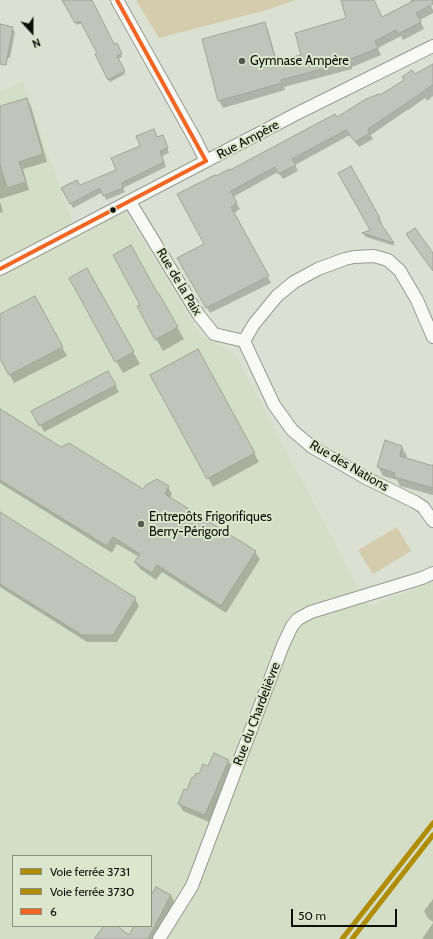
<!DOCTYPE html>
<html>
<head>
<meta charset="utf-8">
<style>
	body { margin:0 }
	#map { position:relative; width:433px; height:939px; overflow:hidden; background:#dae0d2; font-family:Cabin,sans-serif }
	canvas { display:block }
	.legend { position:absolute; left:12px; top:855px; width:140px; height:72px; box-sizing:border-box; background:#dbe6cc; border:1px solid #89907e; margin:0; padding:5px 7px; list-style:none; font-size:12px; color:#0d1008 }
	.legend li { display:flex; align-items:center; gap:8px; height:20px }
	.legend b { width:20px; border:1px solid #89907e }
	.north { position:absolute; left:12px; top:12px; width:40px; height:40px; -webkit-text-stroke:3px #dbe6cc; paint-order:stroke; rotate:159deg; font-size:11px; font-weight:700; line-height:16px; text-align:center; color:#0d1008 }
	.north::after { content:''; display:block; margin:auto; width:14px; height:18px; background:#0d1008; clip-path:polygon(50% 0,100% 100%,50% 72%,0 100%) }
	.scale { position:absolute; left:291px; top:909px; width:106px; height:18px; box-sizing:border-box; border:2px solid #0d1008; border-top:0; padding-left:5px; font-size:12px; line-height:14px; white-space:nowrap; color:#0d1008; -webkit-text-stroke:3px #dbe6cc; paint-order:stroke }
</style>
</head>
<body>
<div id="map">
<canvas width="433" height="939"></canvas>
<ul class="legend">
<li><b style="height:5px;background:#af8c02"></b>Voie ferrée 3731</li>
<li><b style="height:5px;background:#af8c02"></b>Voie ferrée 3730</li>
<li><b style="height:5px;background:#f26522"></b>6</li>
</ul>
<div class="north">N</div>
<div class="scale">50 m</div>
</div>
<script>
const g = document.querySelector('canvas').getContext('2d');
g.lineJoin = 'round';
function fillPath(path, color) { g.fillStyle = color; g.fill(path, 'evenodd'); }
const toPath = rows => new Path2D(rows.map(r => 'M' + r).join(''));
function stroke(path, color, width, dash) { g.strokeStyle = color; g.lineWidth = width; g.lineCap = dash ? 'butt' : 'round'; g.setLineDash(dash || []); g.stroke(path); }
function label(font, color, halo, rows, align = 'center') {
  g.font = font + ' Cabin,sans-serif'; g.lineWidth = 4; g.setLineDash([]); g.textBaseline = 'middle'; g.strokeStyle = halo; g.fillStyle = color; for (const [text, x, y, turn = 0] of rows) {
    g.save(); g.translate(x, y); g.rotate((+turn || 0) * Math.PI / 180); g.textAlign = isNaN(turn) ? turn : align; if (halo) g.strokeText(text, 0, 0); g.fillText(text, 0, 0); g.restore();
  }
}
const built = toPath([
	[23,82,77,236,125,212,199,333,235,354,369,607,433,581,433,939,0,939,0,91],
	[13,856,151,856,151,926,13,926]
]);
const green = toPath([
	[136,0,295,0,270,9,159,38],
	[397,527,411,551,373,574,358,550]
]);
const shadow = toPath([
	[64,0,86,0,114,46,116,45,122,57,118,59,125,74,110,82,96,54,98,53,82,23,77,25],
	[342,0,374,0,383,18,412,3,410,0,428,0,433,10,433,13,420,20,424,29,403,40,401,36,378,48,381,55,352,67,352,69,284,87,285,90,223,108,219,101,203,40,265,23,268,30,277,62,302,56,347,19],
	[0,25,12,28,15,32,10,58,0,56],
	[433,65,433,96,427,101,425,98,408,110,407,110,371,135,373,139,359,147,350,135,295,165,298,171,283,179,278,172,233,197,240,209,234,213,271,283,210,313,178,259,205,245,216,177,230,172,380,97,415,75],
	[27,99,31,107,47,162,23,169,29,190,0,199,0,107],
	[154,130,158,138,165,141,169,153,162,156,166,167,123,188,125,192,106,200,103,192,73,208,63,188,80,186,117,171,142,147],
	[350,167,382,223,380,224,395,246,366,237,364,234,371,230],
	[0,201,3,212,0,213],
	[94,281,140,364,123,373,116,361],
	[159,295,184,339,163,351,138,307],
	[39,305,67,356,14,383,0,357,0,316],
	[198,351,259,462,213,487,152,375],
	[108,372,119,392,44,432,33,411],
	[0,410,61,448,143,490,168,487,172,494,170,498,255,552,260,559,226,613,162,572,156,580,140,569,135,562,139,557,117,544,112,553,0,483],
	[402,447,407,456,406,459,430,466,433,464,433,495,400,486,397,480,383,476,378,467],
	[0,513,135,599,139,606,117,642,87,642,0,587],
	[228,761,232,767,209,822,183,811,179,804,195,779],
	[171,895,174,902,155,939,95,939,106,926,116,926,129,936,135,926,151,926,151,897],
	[433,899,433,922,428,918,424,911],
	[433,923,433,939,422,939]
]);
const building = toPath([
	[62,0,92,0,114,44,117,43,122,54,117,56,125,71,108,80,95,54,97,53,80,21,75,23,62,0],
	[341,0,374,0,382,17,415,0,433,0,433,4,416,13,421,22,398,34,396,30,375,41,378,48,348,60,349,62,281,80,282,83,218,101,202,39,265,22,276,61,301,55,295,33,346,18,341,0],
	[0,24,13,27,6,65,0,64,0,24],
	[433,64,433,85,426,89,426,90,368,129,370,133,355,142,346,130,292,159,296,165,278,174,275,167,231,191,237,203,231,207,269,276,206,308,177,258,204,244,177,194,215,175,216,176,229,169,230,170,335,114,337,117,366,99,379,94,380,95,404,80,402,77,412,70,415,74,433,64],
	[27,98,43,154,19,162,26,182,7,188,0,165,0,106,27,98],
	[154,129,157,137,163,135,168,148,160,151,164,162,122,183,123,188,103,196,100,188,70,204,61,188,77,180,80,185,116,170,111,158,140,146,136,136,154,129],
	[351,166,380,218,378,219,394,243,362,233,370,230,338,173,351,166],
	[415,228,433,253,433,271,406,234,415,228],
	[131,245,158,294,159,294,178,327,155,340,137,306,140,305,113,255,131,245],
	[87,268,134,352,115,362,69,278,87,268],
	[35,296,63,347,9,375,0,359,0,314,35,296],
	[198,349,255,453,207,479,150,375,198,349],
	[108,371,116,385,39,426,31,411,108,371],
	[0,409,61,447,69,443,143,489,146,485,157,479,169,486,165,494,256,551,221,606,157,565,152,573,134,562,140,554,113,537,107,546,0,480,0,409],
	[385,440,402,446,400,456,433,466,433,488,394,477,395,473,377,467,385,440],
	[0,512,136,598,113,635,82,635,0,584,0,512],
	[214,753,229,760,205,815,178,804,184,789,187,790,192,777,194,778,196,773,199,774,203,764,208,766,214,753],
	[156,887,171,895,148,939,94,939,104,926,117,926,129,935,134,926,151,926,151,895,156,887]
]);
const minor = toPath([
	[117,0,196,141,206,161],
	[130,202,198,314,214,334,244,341],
	[0,269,296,114,433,46],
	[433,337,417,300,400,271,388,260,374,256,354,257,345,259,318,269,294,282,277,296,254,324,244,341,274,405,292,430,312,447,366,478,415,502,423,507,433,521],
	[159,939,192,886,283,645,292,626,298,619,311,612,422,578,433,573]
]);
const bus1 = toPath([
	[117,0,206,161],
	[0,269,206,161]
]);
const rail1 = toPath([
	[342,939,433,823]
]);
const rail2 = toPath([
	[352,939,433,835]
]);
const markers = [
	[242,61,4,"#55594f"],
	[113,210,3.5,"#0d1008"],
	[141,524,4,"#55594f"]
];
const poiNames = [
	["Gymnase Ampère",250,61],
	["Entrepôts Frigorifiques",149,517],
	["Berry-Périgord",149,532]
];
const streetNames = [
	["Rue Ampère",248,140,-28],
	["Rue de la Paix",179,282,59],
	["Rue des Nations",349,466,30],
	["Rue du Chardelièvre",257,714,-69]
];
fillPath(built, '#d4dec6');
fillPath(green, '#d4ccad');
fillPath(shadow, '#0003');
fillPath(building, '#c1c4b9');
stroke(building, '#a2a599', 1);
stroke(minor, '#979b91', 14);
stroke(minor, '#f9faf8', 12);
stroke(bus1, '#f26522', 4);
stroke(rail1, '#af8c02', 5);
stroke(rail2, '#af8c02', 5);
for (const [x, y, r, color] of markers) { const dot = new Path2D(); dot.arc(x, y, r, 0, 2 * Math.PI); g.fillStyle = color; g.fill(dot); stroke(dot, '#dbe6cc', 1.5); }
label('13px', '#0d1008', '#dbe6cc', poiNames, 'left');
label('13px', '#0d1008', '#dbe6cc', streetNames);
</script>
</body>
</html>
